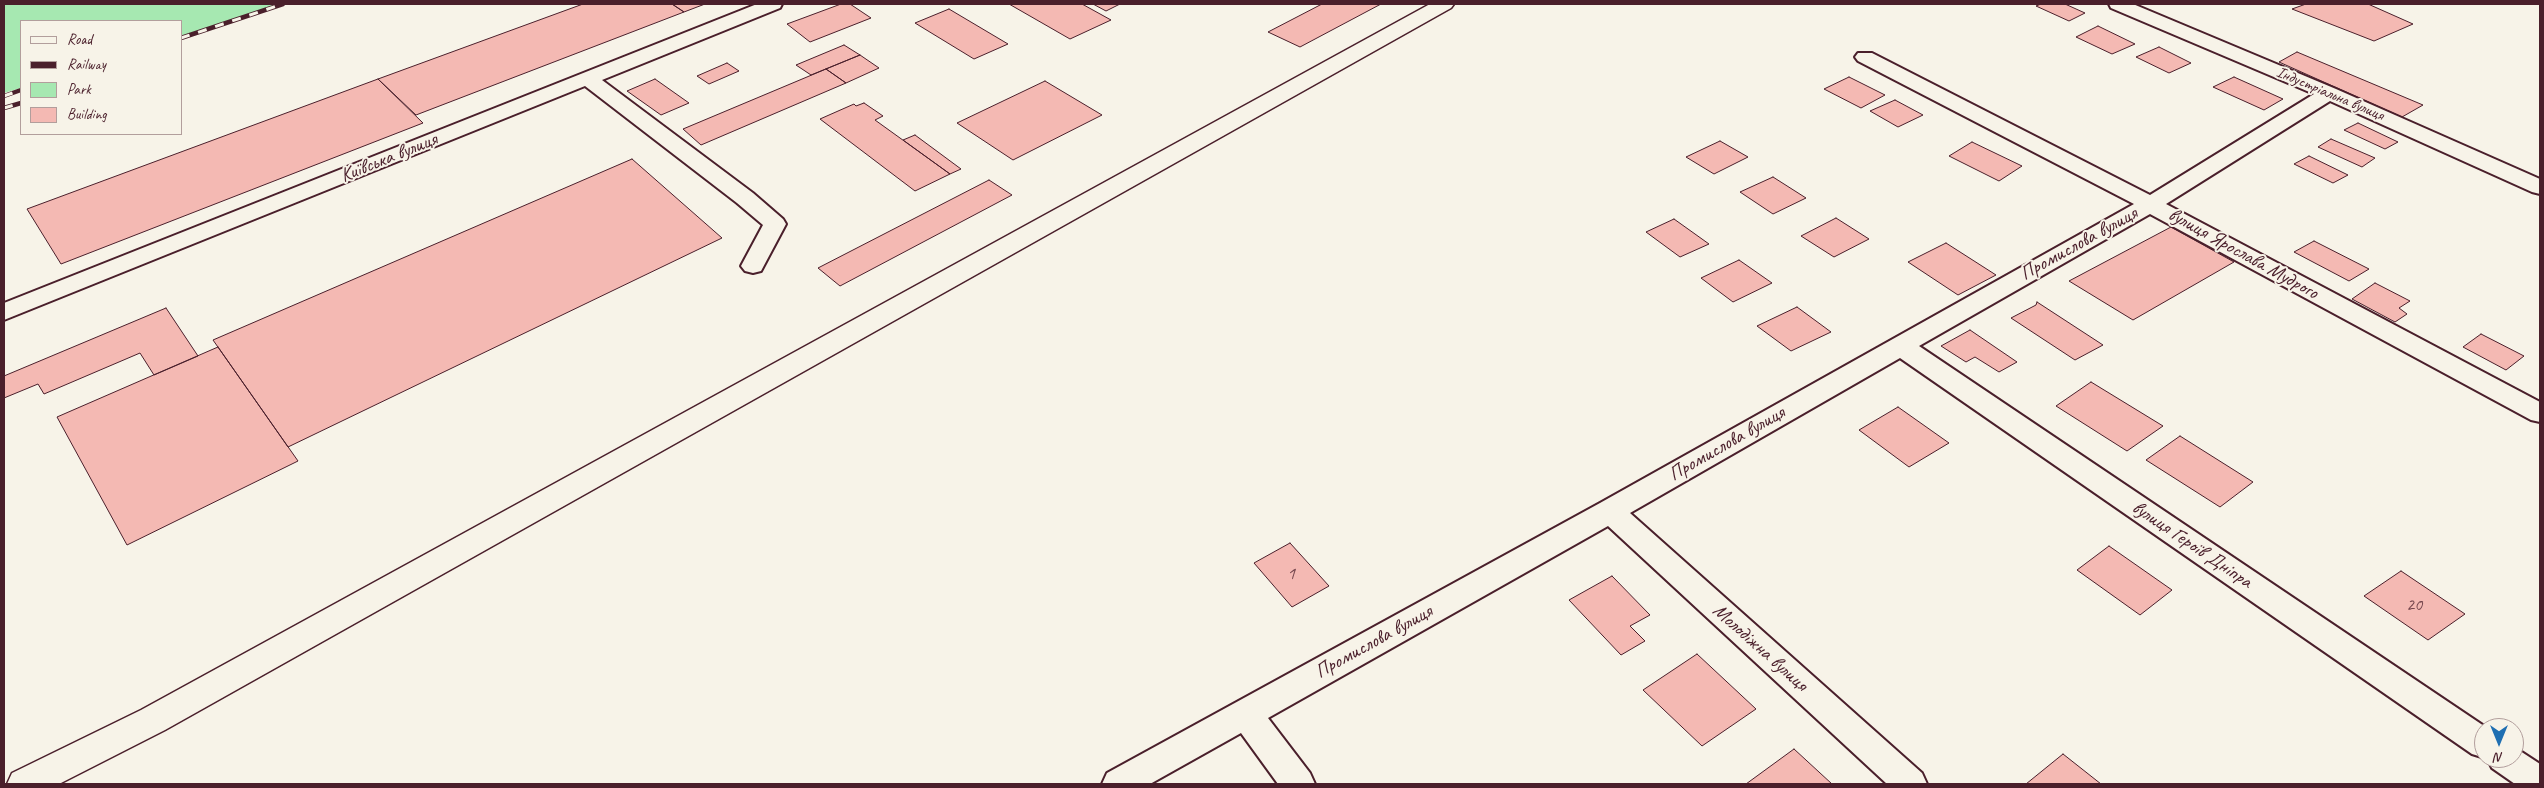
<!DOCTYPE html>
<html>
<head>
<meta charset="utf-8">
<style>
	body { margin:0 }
	#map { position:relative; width:2544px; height:788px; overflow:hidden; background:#f7f3e8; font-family:Caveat,sans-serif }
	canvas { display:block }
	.frame { position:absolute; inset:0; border:5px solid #4a1f2b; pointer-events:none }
	.legend { position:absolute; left:20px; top:20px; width:162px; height:115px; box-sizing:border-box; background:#f7f3e8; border:1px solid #b29e9c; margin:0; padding:6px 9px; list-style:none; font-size:15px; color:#4a1f2b }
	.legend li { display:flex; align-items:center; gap:10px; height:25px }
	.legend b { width:25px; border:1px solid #b29e9c }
	.north { position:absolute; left:2474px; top:718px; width:50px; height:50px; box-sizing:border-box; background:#f7f3e8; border:1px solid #b29e9c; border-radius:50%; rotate:180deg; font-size:14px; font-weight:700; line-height:20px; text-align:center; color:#4a1f2b }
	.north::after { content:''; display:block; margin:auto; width:18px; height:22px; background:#1f6fb2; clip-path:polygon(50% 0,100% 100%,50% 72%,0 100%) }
</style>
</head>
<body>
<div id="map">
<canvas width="2544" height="788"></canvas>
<div class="frame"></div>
<ul class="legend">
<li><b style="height:6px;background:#f7f3e8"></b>Road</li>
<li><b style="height:6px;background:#4a1f2b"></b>Railway</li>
<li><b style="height:14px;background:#a6e8b1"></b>Park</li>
<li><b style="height:14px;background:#f4b9b3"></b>Building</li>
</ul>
<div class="north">N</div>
</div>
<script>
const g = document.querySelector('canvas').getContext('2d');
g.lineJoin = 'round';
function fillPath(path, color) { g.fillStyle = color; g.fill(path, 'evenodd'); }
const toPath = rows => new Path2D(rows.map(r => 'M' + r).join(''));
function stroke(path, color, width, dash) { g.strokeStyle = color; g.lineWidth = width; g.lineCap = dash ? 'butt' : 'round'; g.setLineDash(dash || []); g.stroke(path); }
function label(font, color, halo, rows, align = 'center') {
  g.font = font + ' Caveat,sans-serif'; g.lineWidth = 4; g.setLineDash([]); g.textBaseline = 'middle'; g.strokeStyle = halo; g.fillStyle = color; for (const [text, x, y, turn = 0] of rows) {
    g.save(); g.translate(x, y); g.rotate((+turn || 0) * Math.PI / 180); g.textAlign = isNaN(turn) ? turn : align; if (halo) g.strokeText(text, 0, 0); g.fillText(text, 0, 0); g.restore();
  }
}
const green = toPath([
	[4,4,283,4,181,37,181,21,21,21,21,88,4,93]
]);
const building = toPath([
	[583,4,672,4,684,12,416,115,378,79,583,4],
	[672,4,705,4,684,12,672,4],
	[841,4,850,4,871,18,810,42,787,24,841,4],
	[1009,4,1082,4,1111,20,1070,39,1009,4],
	[1093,4,1120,4,1106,11,1093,4],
	[1322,4,1381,4,1300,47,1268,32,1322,4],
	[2041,4,2065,4,2085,13,2069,21,2036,6,2041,4],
	[2306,4,2368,4,2413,24,2374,41,2292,9,2306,4],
	[949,9,1008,44,974,59,915,23,949,9],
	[2098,26,2135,44,2112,54,2076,37,2098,26],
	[844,45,860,55,811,75,796,65,844,45],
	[2159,47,2191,63,2169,73,2136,57,2159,47],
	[2297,52,2423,105,2402,117,2279,62,2297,52],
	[860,55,879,68,846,83,826,69,860,55],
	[727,63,739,71,709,84,697,76,727,63],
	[826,69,846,83,701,145,683,129,826,69],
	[1849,77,1885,95,1861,108,1824,89,1849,77],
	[2234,77,2283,99,2264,110,2213,87,2234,77],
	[378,79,423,123,61,264,27,209,378,79],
	[655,79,689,103,661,115,627,91,655,79],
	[1045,81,1102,115,1013,160,957,123,1045,81],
	[1895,100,1923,115,1898,127,1870,111,1895,100],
	[864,103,883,116,875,120,950,174,915,191,820,119,854,104,856,106,864,103],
	[2358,123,2398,142,2385,149,2344,130,2358,123],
	[915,135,961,169,950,174,903,140,915,135],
	[2331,139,2375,158,2362,167,2318,147,2331,139],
	[1720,141,1748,157,1714,174,1686,157,1720,141],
	[1972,142,2022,166,1999,181,1949,156,1972,142],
	[2309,156,2348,175,2333,183,2294,164,2309,156],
	[632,159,722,238,288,447,213,340,632,159],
	[1773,177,1806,198,1773,214,1740,192,1773,177],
	[989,180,1012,195,840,286,818,268,989,180],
	[1836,218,1869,239,1834,257,1801,236,1836,218],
	[1674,219,1709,244,1680,257,1646,232,1674,219],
	[2171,227,2234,262,2133,320,2069,281,2171,227],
	[2314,241,2369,269,2349,281,2294,252,2314,241],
	[1946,243,1996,275,1958,295,1908,262,1946,243],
	[1739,260,1772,283,1733,302,1701,278,1739,260],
	[2375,283,2410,301,2399,308,2407,314,2395,322,2352,299,2375,283],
	[2037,302,2103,345,2075,360,2011,318,2036,305,2037,302],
	[1797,307,1831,332,1791,351,1757,326,1797,307],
	[166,308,198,356,154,375,140,353,44,394,38,384,4,398,4,376,166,308],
	[1970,330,2017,362,1999,372,1975,357,1966,362,1941,346,1970,330],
	[2481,334,2524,356,2506,370,2463,347,2481,334],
	[218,347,298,461,127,545,57,417,218,347],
	[2091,382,2163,426,2127,451,2056,406,2091,382],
	[1898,407,1949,443,1909,467,1859,430,1898,407],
	[2180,436,2253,482,2220,507,2146,460,2180,436],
	[1290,543,1329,586,1292,607,1254,563,1290,543],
	[2109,546,2172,590,2140,615,2077,570,2109,546],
	[2401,571,2465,614,2428,640,2364,596,2401,571],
	[1612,576,1650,615,1630,626,1645,641,1621,655,1569,600,1612,576],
	[1697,654,1756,709,1702,746,1643,690,1697,654],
	[1794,749,1832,784,1746,784,1794,749],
	[2063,754,2101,784,2026,784,2063,754]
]);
const minor = toPath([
	[757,4,782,4,780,8,602,80,753,193,783,219,786,224,761,271,753,273,745,271,741,266,763,225,737,203,585,86,4,320,4,303,757,4],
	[2109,4,2133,4,2336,89,2540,179,2540,194,2532,192,2330,101,2166,204,2540,402,2540,422,2531,420,2150,214,1919,346,2487,728,2484,728,2485,758,2472,754,1900,358,1630,513,1922,773,1927,784,1887,784,1608,526,1268,718,1310,773,1315,784,1278,784,1241,733,1150,784,1102,784,1107,773,1600,503,2134,204,1858,61,1855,57,1858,53,1872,53,2150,195,2314,94,2111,8,2109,4],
	[2514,747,2540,764,2540,784,2515,784,2492,768,2487,758,2514,758,2514,747]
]);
const secondary = toPath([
	[1430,4,1454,4,1451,8,165,730,59,784,7,784,12,773,141,710,1430,4]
]);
const rail = toPath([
	[181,38,283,4],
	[4,96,21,90],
	[4,108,21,103]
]);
const farStreetnames = [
	["Індустріальна вулиця",2330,94,23]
];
const numberNames = [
	["1",1291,574],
	["20",2414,605]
];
const streetNames = [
	["Київська вулиця",389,158,-22],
	["Промислова вулиця",2079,244,-29],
	["вулиця Ярослава Мудрого",2243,254,29],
	["Промислова вулиця",1727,444,-30],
	["вулиця Героїв Дніпра",2192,545,34],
	["Промислова вулиця",1374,642,-29],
	["Молодіжна вулиця",1760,648,42]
];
fillPath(green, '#a6e8b1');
fillPath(building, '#f4b9b3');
stroke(building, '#4a1f2b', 1);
stroke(minor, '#4a1f2b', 4);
stroke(secondary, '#4a1f2b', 3);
fillPath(minor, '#f7f3e8');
fillPath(secondary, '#f7f3e8');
stroke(rail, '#4a1f2b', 4.5);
stroke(rail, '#f7f3e8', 3, [9]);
label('16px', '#4a1f2b', '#f7f3e8', farStreetnames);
label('18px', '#74464d', null, numberNames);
label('20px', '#4a1f2b', '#f7f3e8', streetNames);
</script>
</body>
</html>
